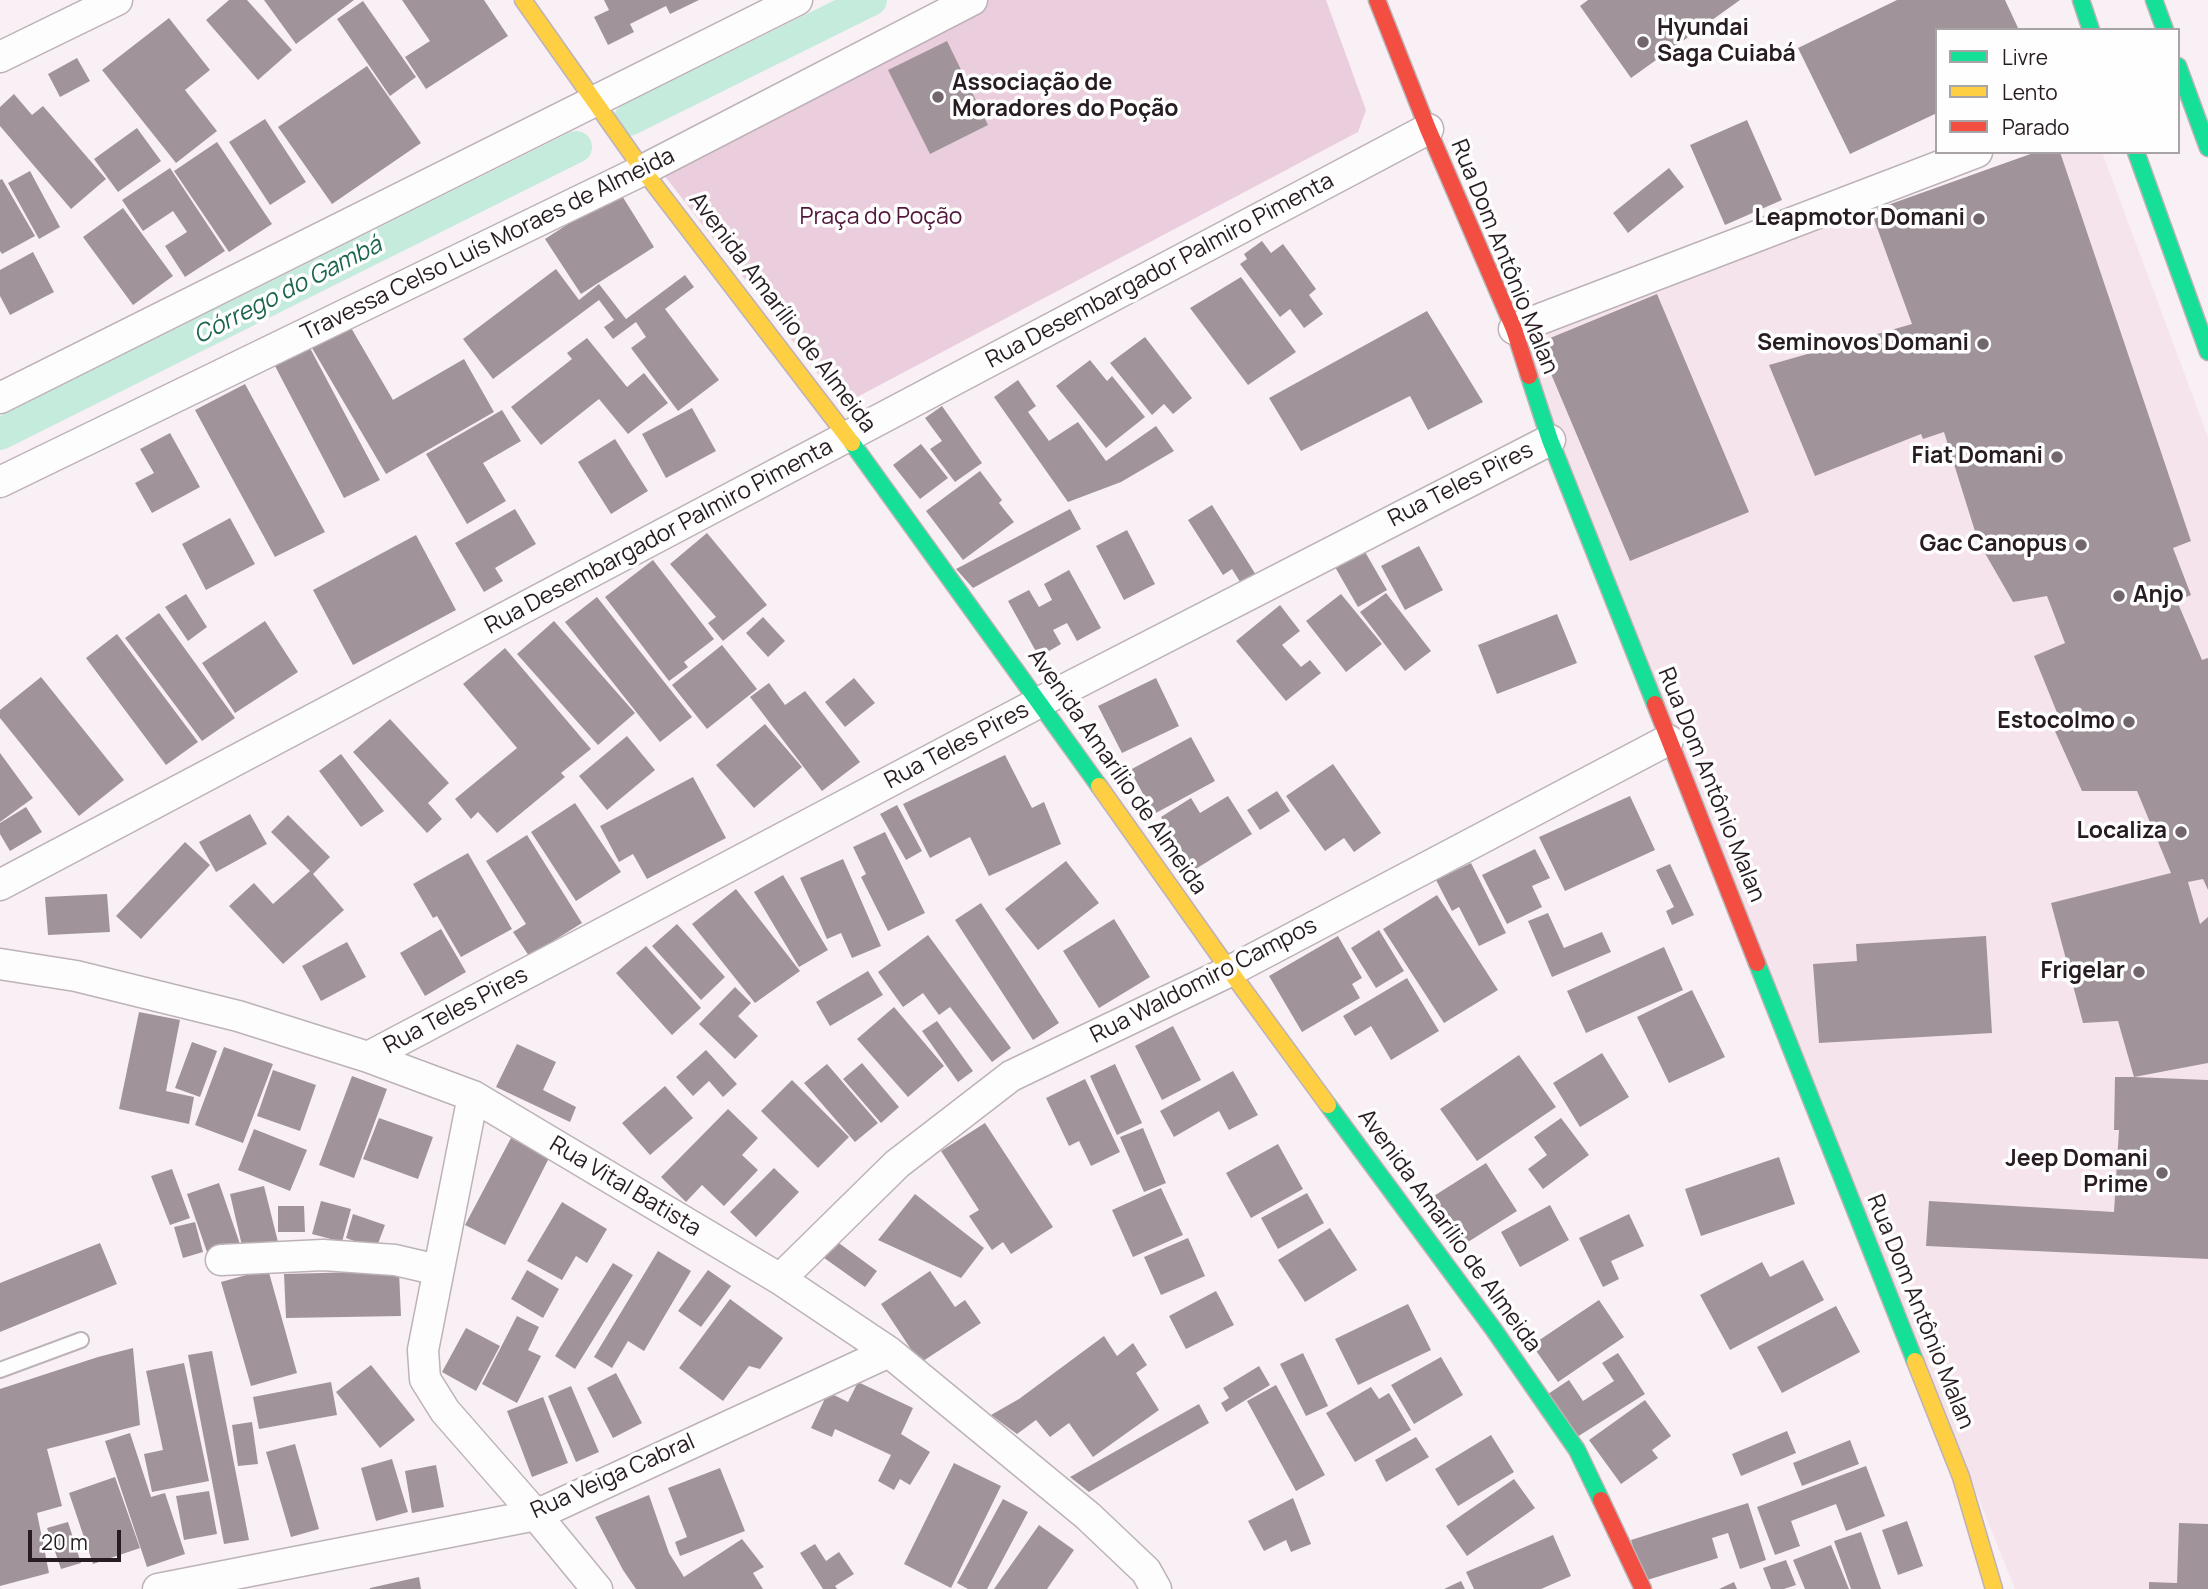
<!DOCTYPE html>
<html>
<head>
<meta charset="utf-8">
<style>
	body { margin:0 }
	#map { position:relative; width:2208px; height:1589px; overflow:hidden; background:#f8f0f4; font-family:Manrope,sans-serif }
	canvas { display:block }
	.legend { position:absolute; left:1935px; top:28px; width:245px; height:126px; box-sizing:border-box; background:#fefefe; border:2px solid #a8a4a6; margin:0; padding:9px 12px; list-style:none; font-size:21px; color:#281c23 }
	.legend li { display:flex; align-items:center; gap:14px; height:35px }
	.legend b { width:35px; border:2px solid #a8a4a6 }
	.scale { position:absolute; left:28px; top:1530px; width:93px; height:32px; box-sizing:border-box; border:4px solid #281c23; border-top:0; padding-left:9px; font-size:21px; line-height:24px; white-space:nowrap; color:#281c23; -webkit-text-stroke:5px #fefefe; paint-order:stroke }
</style>
</head>
<body>
<div id="map">
<canvas width="2208" height="1589"></canvas>
<ul class="legend">
<li><b style="height:9px;background:#16e098"></b>Livre</li>
<li><b style="height:9px;background:#ffcf43"></b>Lento</li>
<li><b style="height:9px;background:#f24e42"></b>Parado</li>
</ul>
<div class="scale">20 m</div>
</div>
<script>
const g = document.querySelector('canvas').getContext('2d');
g.lineJoin = 'round';
function fillPath(path, color) { g.fillStyle = color; g.fill(path, 'evenodd'); }
const toPath = rows => new Path2D(rows.map(r => 'M' + r).join(''));
function stroke(path, color, width, dash) { g.strokeStyle = color; g.lineWidth = width; g.lineCap = dash ? 'butt' : 'round'; g.setLineDash(dash || []); g.stroke(path); }
function label(font, color, halo, rows, align = 'center') {
  g.font = font + ' Manrope,sans-serif'; g.lineWidth = 7; g.setLineDash([]); g.textBaseline = 'middle'; g.strokeStyle = halo; g.fillStyle = color; for (const [text, x, y, turn = 0] of rows) {
    g.save(); g.translate(x, y); g.rotate((+turn || 0) * Math.PI / 180); g.textAlign = isNaN(turn) ? turn : align; if (halo) g.strokeText(text, 0, 0); g.fillText(text, 0, 0); g.restore();
  }
}
const built = toPath([
	[2045,152,2102,152,2208,437,2208,1589,2015,1589,1510,331]
]);
const green = toPath([
	[986,0,1326,0,1366,110,1358,132,842,405,664,175]
]);
const canal = toPath([
	[629,120,871,0],
	[0,434,576,147]
]);
const building = toPath([
	[229,0,247,0,292,50,258,80,206,20],
	[264,0,354,0,296,44],
	[402,0,484,0,508,36,426,89,405,57,430,41],
	[604,0,699,0,670,14,666,6,630,24,634,32,608,45,594,17,609,10],
	[1588,0,1740,0,1631,78,1580,6],
	[1897,0,2005,0,2019,30,1937,30,1937,113,1850,154,1798,48],
	[363,1,416,77,390,96,337,19],
	[169,18,210,70,185,90,217,131,176,163,102,70],
	[947,41,988,125,930,154,888,70],
	[77,58,90,81,60,97,48,74],
	[367,66,421,143,332,204,278,127],
	[14,94,32,115,43,106,106,179,71,209,0,126,0,107],
	[265,119,306,182,270,205,229,142],
	[1747,120,1782,200,1725,225,1690,145],
	[137,128,161,161,118,192,94,159],
	[217,142,272,224,229,252,174,171],
	[2036,152,2060,152,2191,541,2173,548,2191,595,2177,601,2202,660,2208,658,2208,890,2203,879,2188,882,2200,924,2208,917,2208,1063,2134,1077,2208,1080,2208,1259,1926,1246,1929,1201,2114,1212,2119,1130,2114,1130,2115,1077,2134,1077,2118,1021,2083,1023,2051,903,2171,873,2137,791,2082,791,2049,718,2058,715,2034,656,2065,643,2047,596,2013,602,1978,541,1944,432,1923,439,1921,434,1815,476,1769,365,1912,324,1871,211],
	[170,168,225,251,185,277,165,246,187,232,173,211,143,231,122,200],
	[1669,168,1684,187,1628,233,1613,213],
	[30,171,60,227,39,239,8,183],
	[2,179,35,236,2,254,0,251,0,180],
	[619,191,654,247,581,294,545,239],
	[123,208,173,276,133,305,83,237],
	[1262,241,1271,253,1283,244,1316,289,1309,295,1323,314,1304,328,1290,309,1280,317,1240,264,1247,259,1244,254],
	[33,252,54,292,10,315,0,296,0,270],
	[556,269,579,300,599,284,626,319,685,275,694,287,665,309,719,380,678,411,631,348,646,337,636,322,613,339,604,327,614,320,599,300,493,379,463,339],
	[1241,277,1296,352,1248,385,1190,308],
	[1657,294,1749,512,1630,561,1538,343],
	[1427,311,1483,402,1428,430,1410,396,1301,451,1269,398],
	[350,326,393,400,464,359,494,412,386,474,312,348],
	[1145,337,1192,398,1173,414,1164,404,1152,415,1110,363],
	[587,338,627,387,644,373,668,403,628,434,599,399,541,445,511,407,572,359,567,353],
	[310,348,380,480,344,498,275,366],
	[1090,360,1107,381,1112,376,1145,417,1106,448,1056,386],
	[1018,380,1036,406,1028,412,1049,441,1078,422,1106,461,1156,426,1174,451,1121,482,1068,502,994,397],
	[245,384,325,532,275,557,195,410],
	[942,406,982,463,955,482,930,449,942,441,925,418],
	[692,408,716,451,666,478,642,434],
	[502,410,521,441,483,463,506,501,467,524,426,454],
	[170,433,200,487,152,513,135,483,154,473,140,449],
	[615,439,648,491,611,514,578,462],
	[921,444,948,478,920,499,893,465],
	[980,471,1002,500,999,503,1014,522,963,560,926,511],
	[1212,505,1256,575,1242,585,1232,569,1223,575,1188,520],
	[515,509,536,544,495,568,503,581,484,592,455,543],
	[1070,509,1081,529,973,588,956,569],
	[230,518,255,564,206,590,182,544],
	[1127,530,1155,584,1124,600,1096,546],
	[707,533,767,605,723,641,708,623,716,617,670,564],
	[416,535,456,610,353,665,313,590],
	[1419,546,1443,590,1405,610,1381,566],
	[1364,550,1387,590,1358,607,1335,567],
	[653,560,714,639,684,662,688,667,669,681,605,597],
	[1069,570,1101,628,1077,641,1067,623,1053,630,1061,644,1039,657,1008,601,1029,590,1039,607,1052,600,1044,584],
	[1386,593,1431,651,1405,671,1360,612],
	[186,594,207,627,188,641,165,607],
	[1341,594,1382,644,1346,672,1306,621],
	[597,597,692,717,660,742,565,622],
	[1280,605,1300,631,1282,645,1301,667,1310,660,1321,673,1286,701,1236,641],
	[159,613,235,718,202,741,125,638],
	[1557,614,1577,663,1497,694,1478,645],
	[763,617,785,641,768,657,746,633],
	[265,621,298,672,235,713,202,663],
	[554,621,635,713,598,745,517,654],
	[117,634,198,742,166,765,86,658],
	[722,645,757,689,707,729,672,685],
	[505,648,591,749,561,773,565,777,497,833,478,812,471,819,455,799,517,748,463,684],
	[41,677,124,780,79,816,0,718,0,710],
	[854,678,875,703,845,727,825,702],
	[1156,678,1179,726,1122,753,1098,706],
	[769,683,785,705,805,691,860,762,822,791,750,697],
	[390,719,449,783,428,803,442,819,427,833,353,752],
	[765,724,802,767,754,808,716,765],
	[627,736,655,770,607,810,579,776],
	[1191,737,1215,781,1154,814,1130,770],
	[0,753,33,798,0,822],
	[341,754,384,811,361,827,319,771],
	[1005,755,1032,808,1044,802,1061,844,989,876,970,837,930,858,903,804],
	[1333,764,1381,833,1354,852,1344,838,1325,851,1286,796],
	[693,777,726,838,647,879,633,854,619,862,600,826],
	[1277,791,1290,811,1260,830,1247,810],
	[1228,796,1252,834,1194,870,1161,817,1191,798,1200,813],
	[1630,796,1655,850,1565,891,1539,837],
	[575,803,621,872,576,901,531,832],
	[897,805,922,851,906,860,880,814],
	[26,807,42,832,10,851,0,834,0,823],
	[250,814,267,844,216,872,199,842],
	[288,815,330,857,313,874,344,910,283,964,229,906,254,883,273,904,310,871,271,832],
	[885,832,925,913,888,931,861,877,866,874,853,847],
	[527,835,582,923,529,956,513,932,526,924,486,861],
	[185,842,210,865,141,939,116,916],
	[1535,849,1550,878,1532,886,1542,907,1507,924,1482,875],
	[468,853,512,929,461,957,437,916,433,918,413,884],
	[843,859,881,946,852,958,841,933,827,939,800,878],
	[1066,861,1099,903,1038,950,1005,909],
	[1471,863,1506,933,1479,946,1459,907,1452,911,1436,880],
	[1670,864,1694,915,1672,925,1666,911,1674,907,1656,870],
	[783,875,828,950,799,967,754,892],
	[736,889,800,971,755,1003,692,924],
	[107,894,110,932,48,935,45,897],
	[1437,895,1498,990,1444,1023,1383,929],
	[981,903,1059,1023,1033,1040,955,920],
	[1548,913,1564,948,1602,932,1611,952,1552,977,1528,921],
	[1114,919,1150,977,1099,1008,1063,951],
	[677,924,725,977,701,1000,652,946],
	[441,929,466,972,425,996,400,953],
	[1379,930,1404,971,1376,988,1351,948],
	[928,935,1011,1048,992,1062,950,1007,939,1015,923,993,903,1007,878,972],
	[1338,936,1362,978,1352,984,1360,998,1302,1032,1269,976],
	[1986,936,1992,1033,1819,1043,1813,964,1857,961,1856,944],
	[347,942,366,977,321,1001,302,966],
	[646,946,701,1008,672,1035,616,973],
	[1664,947,1683,990,1586,1033,1567,991],
	[868,971,883,995,830,1026,816,1002],
	[1407,978,1439,1031,1391,1060,1371,1026,1355,1036,1343,1016],
	[735,987,751,1003,738,1016,758,1036,735,1059,699,1024],
	[1692,990,1725,1057,1669,1083,1637,1017],
	[894,1007,944,1066,908,1097,857,1039],
	[139,1012,180,1020,166,1091,194,1097,189,1124,119,1109],
	[937,1021,973,1071,958,1082,922,1031],
	[1173,1026,1201,1080,1162,1100,1135,1046],
	[192,1042,217,1051,200,1097,175,1088],
	[517,1044,556,1062,543,1090,576,1107,570,1122,496,1087],
	[224,1047,273,1064,243,1143,195,1125],
	[706,1050,737,1084,723,1097,709,1081,693,1096,676,1077],
	[1602,1053,1629,1097,1580,1127,1553,1083],
	[1519,1055,1556,1107,1477,1161,1440,1109],
	[862,1063,899,1107,881,1123,843,1079],
	[827,1064,878,1123,855,1142,804,1083],
	[1115,1064,1142,1123,1117,1135,1090,1076],
	[273,1070,316,1085,300,1131,257,1116],
	[1233,1071,1258,1115,1229,1130,1219,1111,1174,1137,1160,1111],
	[352,1076,387,1089,354,1178,319,1165],
	[1085,1079,1120,1152,1091,1166,1079,1141,1069,1146,1046,1098],
	[792,1080,849,1137,818,1168,761,1111],
	[665,1086,693,1118,650,1155,622,1123],
	[728,1109,758,1138,742,1155,758,1170,724,1206,702,1185,686,1202,661,1177],
	[379,1118,433,1137,418,1179,363,1159],
	[1561,1118,1589,1155,1543,1189,1528,1169,1547,1155,1534,1137],
	[985,1123,1053,1227,1011,1254,1003,1242,992,1250,969,1216,979,1210,941,1151],
	[1143,1128,1166,1183,1144,1192,1120,1137],
	[254,1129,307,1150,290,1191,238,1170],
	[511,1138,549,1158,505,1245,465,1225],
	[1278,1144,1303,1189,1251,1218,1226,1173],
	[1779,1157,1795,1204,1701,1236,1685,1189],
	[1486,1163,1517,1211,1460,1247,1429,1199],
	[774,1168,799,1192,756,1237,730,1212],
	[172,1169,190,1218,170,1225,151,1176],
	[219,1183,240,1244,208,1255,187,1194],
	[264,1186,278,1242,243,1250,230,1194],
	[1161,1188,1183,1235,1133,1257,1112,1210],
	[1307,1193,1324,1223,1278,1249,1261,1218],
	[915,1194,984,1248,961,1278,878,1240],
	[321,1201,351,1209,342,1242,312,1234],
	[562,1202,607,1229,587,1263,576,1256,562,1280,527,1261],
	[1550,1205,1569,1240,1520,1267,1501,1232],
	[278,1206,304,1206,305,1232,278,1232],
	[353,1214,385,1225,376,1249,346,1238],
	[1629,1214,1644,1246,1611,1261,1619,1279,1603,1287,1579,1238],
	[195,1222,203,1252,183,1258,174,1227],
	[1330,1228,1357,1270,1305,1302,1278,1260],
	[832,1238,877,1271,865,1287,820,1255],
	[1188,1238,1205,1276,1161,1295,1144,1257],
	[100,1243,117,1284,0,1332,0,1283],
	[658,1251,691,1271,644,1351,628,1341,612,1368,594,1357],
	[1803,1260,1824,1300,1730,1350,1700,1295,1762,1262,1770,1277],
	[613,1263,633,1275,575,1369,555,1356],
	[268,1269,297,1373,251,1386,221,1282],
	[527,1270,559,1289,543,1318,511,1299],
	[708,1270,731,1286,701,1327,678,1311],
	[399,1271,401,1316,286,1318,284,1274],
	[930,1271,955,1307,965,1300,981,1323,920,1363,881,1304],
	[1216,1291,1234,1325,1186,1349,1169,1316],
	[730,1299,783,1338,760,1369,749,1366,723,1401,679,1368],
	[1599,1300,1624,1337,1558,1382,1532,1345],
	[1408,1304,1431,1350,1358,1385,1335,1339],
	[1836,1306,1860,1352,1782,1393,1757,1347],
	[517,1316,539,1327,528,1350,541,1356,517,1403,482,1384],
	[466,1328,500,1346,476,1391,442,1372],
	[1104,1336,1117,1356,1133,1343,1147,1365,1136,1373,1159,1410,1093,1457,1069,1423,1050,1437,1036,1420,1017,1434,991,1415,1019,1399],
	[133,1348,140,1425,47,1449,62,1506,37,1513,49,1573,0,1586,0,1389,98,1357],
	[212,1351,249,1540,224,1544,188,1355],
	[1303,1353,1328,1406,1306,1416,1280,1364],
	[1618,1353,1645,1394,1577,1437,1548,1394,1569,1380,1583,1401,1614,1381,1602,1363],
	[1441,1357,1463,1395,1414,1424,1391,1385],
	[184,1363,209,1481,152,1492,144,1454,163,1450,146,1371],
	[371,1365,415,1420,380,1448,336,1392],
	[1259,1366,1270,1385,1226,1412,1221,1403,1229,1398,1223,1388],
	[616,1373,642,1423,613,1438,587,1388],
	[331,1382,337,1415,259,1429,253,1397],
	[858,1382,913,1408,901,1434,930,1452,910,1485,900,1479,894,1490,878,1481,891,1455,835,1429,832,1437,811,1428,828,1392,848,1402],
	[1276,1385,1325,1475,1296,1491,1247,1401],
	[571,1386,599,1452,576,1462,548,1396],
	[1371,1387,1379,1399,1389,1393,1411,1430,1355,1462,1326,1413],
	[543,1397,568,1463,532,1477,507,1411],
	[1645,1400,1671,1436,1652,1450,1658,1458,1621,1484,1589,1440],
	[1199,1404,1209,1423,1089,1492,1070,1477],
	[252,1422,258,1464,238,1466,232,1425],
	[1787,1431,1796,1453,1741,1476,1732,1454],
	[130,1433,151,1497,165,1493,185,1554,147,1567,105,1441],
	[1491,1435,1514,1472,1458,1506,1435,1469],
	[1416,1437,1429,1457,1386,1482,1375,1460],
	[1850,1440,1859,1464,1802,1486,1793,1463],
	[295,1444,319,1529,291,1537,266,1452],
	[392,1459,408,1512,376,1521,361,1468],
	[954,1463,1001,1486,951,1588,904,1564],
	[436,1465,444,1507,412,1513,405,1471],
	[1866,1466,1885,1516,1846,1531,1836,1504,1791,1521,1800,1546,1775,1555,1757,1507],
	[720,1468,745,1531,680,1556,675,1542,687,1537,668,1488],
	[115,1477,140,1548,93,1564,69,1493],
	[1514,1479,1535,1508,1467,1556,1446,1526],
	[209,1491,217,1534,184,1540,176,1496],
	[649,1495,669,1553,684,1577,742,1539,764,1567,753,1573,763,1589,636,1589,623,1570,595,1517],
	[1293,1498,1311,1544,1291,1552,1286,1540,1264,1551,1248,1521],
	[1003,1499,1028,1512,987,1589,968,1589,957,1583],
	[1748,1503,1766,1560,1740,1569,1728,1533,1712,1538,1718,1558,1644,1581,1631,1540],
	[1907,1521,1923,1566,1898,1575,1882,1530],
	[68,1522,81,1563,61,1569,47,1528],
	[2179,1523,2208,1524,2208,1589,2149,1589,2149,1582,2177,1583],
	[1039,1525,1074,1550,1047,1589,994,1589],
	[1861,1532,1881,1589,1851,1589,1834,1541],
	[1553,1535,1571,1576,1541,1589,1474,1589,1466,1572],
	[815,1544,826,1561,839,1552,854,1574,835,1586,837,1589,823,1589,800,1553],
	[1831,1545,1849,1589,1805,1589,1793,1560],
	[1786,1560,1796,1585,1784,1589,1771,1589,1763,1568],
	[419,1577,421,1589,370,1589,370,1588],
	[1461,1581,1465,1589,1444,1589],
	[1734,1582,1737,1589,1719,1589]
]);
const lane = toPath([
	[0,1370,81,1340]
]);
const street = toPath([
	[0,57,117,0],
	[1514,329,1977,152],
	[0,398,797,0],
	[0,482,643,170,972,0],
	[0,885,1428,129],
	[0,964,76,976,238,1016,368,1057,473,1096,780,1279,889,1352,1088,1516,1146,1571,1156,1589],
	[368,1057,1040,702,1550,440],
	[473,1096,423,1350,425,1379,445,1411,536,1515,597,1589],
	[221,1260,323,1255,395,1260,438,1270],
	[780,1279,897,1164,1011,1076,1230,971,1668,740],
	[158,1589,536,1515,889,1352]
]);
const fast = toPath([
	[2081,0,2091,30],
	[2154,0,2165,30],
	[2178,66,2208,148],
	[2136,152,2208,352],
	[1529,376,1550,440,1655,704],
	[852,443,1099,786],
	[1757,963,1915,1361],
	[1328,1105,1494,1330,1577,1450,1601,1500]
]);
const slow = toPath([
	[523,0,643,170,852,443],
	[1099,786,1230,971,1328,1105],
	[1915,1361,1961,1477,1994,1589]
]);
const jam = toPath([
	[1377,0,1428,129,1514,329,1529,376],
	[1655,704,1757,963],
	[1601,1500,1643,1589]
]);
const markers = [
	[1643,42,7,"#71666c"],
	[938,97,7,"#71666c"],
	[1979,219,7,"#71666c"],
	[1983,344,7,"#71666c"],
	[2057,457,7,"#71666c"],
	[2081,545,7,"#71666c"],
	[2119,596,7,"#71666c"],
	[2129,722,7,"#71666c"],
	[2181,832,7,"#71666c"],
	[2139,972,7,"#71666c"],
	[2162,1173,7,"#71666c"]
];
const poiNames = [
	["Hyundai",1657,29,"left"],
	["Saga Cuiabá",1657,55,"left"],
	["Associação de",952,84,"left"],
	["Moradores do Poção",952,110,"left"],
	["Leapmotor Domani",1965,219],
	["Seminovos Domani",1969,344],
	["Fiat Domani",2043,457],
	["Gac Canopus",2067,545],
	["Anjo",2133,596,"left"],
	["Estocolmo",2115,722],
	["Localiza",2167,832],
	["Frigelar",2125,972],
	["Jeep Domani",2148,1160],
	["Prime",2148,1186]
];
const parkNames = [
	["Praça do Poção",881,218]
];
const streetNames = [
	["Travessa Celso Luís Moraes de Almeida",488,245,-26],
	["Rua Dom Antônio Malan",1504,257,68],
	["Rua Desembargador Palmiro Pimenta",1160,271,-28],
	["Avenida Amarílio de Almeida",782,313,53],
	["Rua Teles Pires",1461,485,-27],
	["Rua Desembargador Palmiro Pimenta",659,537,-28],
	["Rua Teles Pires",957,746,-28],
	["Avenida Amarílio de Almeida",1117,772,55],
	["Rua Dom Antônio Malan",1711,785,68],
	["Rua Waldomiro Campos",1204,981,-27],
	["Rua Teles Pires",456,1011,-28],
	["Rua Vital Batista",625,1187,31],
	["Avenida Amarílio de Almeida",1449,1231,54],
	["Rua Dom Antônio Malan",1920,1312,68],
	["Rua Veiga Cabral",613,1477,-24]
];
const waterNames = [
	["Córrego do Gambá",288,291,-27]
];
fillPath(built, '#f6e4ed');
fillPath(green, '#ebcedd');
stroke(canal, '#c4ebdc', 32);
fillPath(building, '#a0949a');
stroke(lane, '#bcb2b8', 18);
stroke(street, '#bcb2b8', 33);
stroke(fast, '#bcb2b8', 19);
stroke(slow, '#bcb2b8', 19);
stroke(jam, '#bcb2b8', 19);
stroke(lane, '#fefdfd', 14);
stroke(street, '#fefdfd', 30);
stroke(fast, '#16e098', 16);
stroke(slow, '#ffcf43', 16);
stroke(jam, '#f24e42', 16);
for (const [x, y, r, color] of markers) { const dot = new Path2D(); dot.arc(x, y, r, 0, 2 * Math.PI); g.fillStyle = color; g.fill(dot); stroke(dot, '#fefefe', 2.5); }
label('bold 23px', '#281c23', '#fefefe', poiNames, 'right');
label('23px', '#52163b', '#fefefe', parkNames);
label('23px', '#281c23', '#fefefe', streetNames);
label('italic 24px', '#1d654f', '#fefefe', waterNames);
</script>
</body>
</html>
